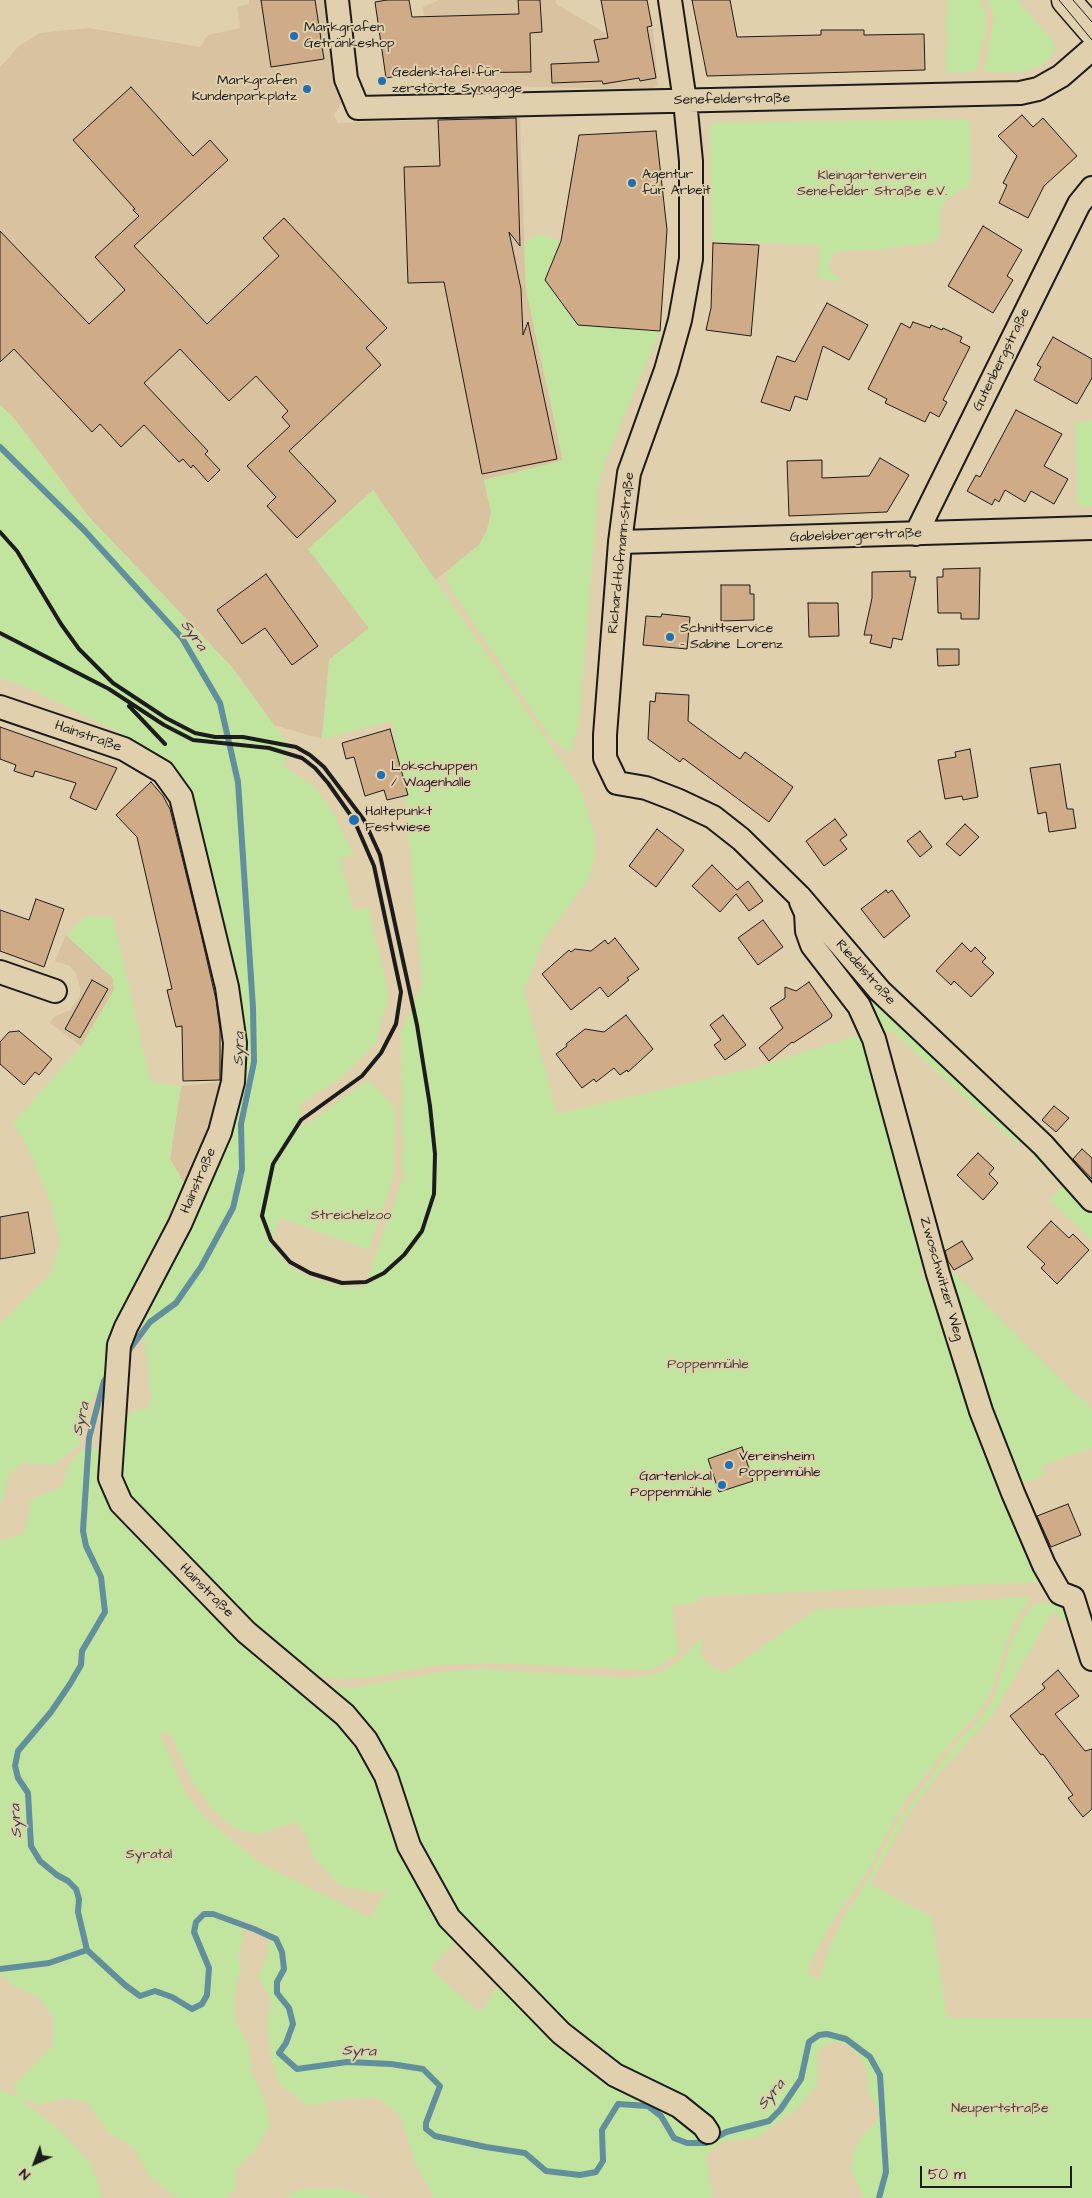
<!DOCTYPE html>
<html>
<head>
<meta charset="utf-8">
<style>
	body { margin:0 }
	#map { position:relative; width:1092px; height:2198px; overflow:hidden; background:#e1d0ad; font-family:"Architects Daughter",sans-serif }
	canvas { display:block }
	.north { position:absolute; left:10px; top:2138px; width:50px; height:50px; -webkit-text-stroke:4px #e1d0ad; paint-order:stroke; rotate:223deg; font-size:14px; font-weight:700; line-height:20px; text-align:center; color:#1c1c1c }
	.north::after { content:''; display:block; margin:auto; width:18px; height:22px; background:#1c1c1c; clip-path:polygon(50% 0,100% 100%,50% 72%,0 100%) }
	.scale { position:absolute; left:920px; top:2166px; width:152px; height:22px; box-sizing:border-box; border:2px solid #1c1c1c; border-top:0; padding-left:6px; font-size:15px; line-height:18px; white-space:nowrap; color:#1c1c1c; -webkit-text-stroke:4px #e1d0ad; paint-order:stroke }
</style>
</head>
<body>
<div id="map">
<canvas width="1092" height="2198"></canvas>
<div class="north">N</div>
<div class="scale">50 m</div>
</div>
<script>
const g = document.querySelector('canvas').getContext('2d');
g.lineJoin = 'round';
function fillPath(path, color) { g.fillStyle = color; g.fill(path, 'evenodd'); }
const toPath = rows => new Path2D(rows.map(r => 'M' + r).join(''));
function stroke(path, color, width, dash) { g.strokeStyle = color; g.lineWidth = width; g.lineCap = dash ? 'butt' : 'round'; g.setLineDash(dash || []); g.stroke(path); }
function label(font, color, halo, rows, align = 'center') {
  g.font = font + ' "Architects Daughter",sans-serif'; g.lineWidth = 4; g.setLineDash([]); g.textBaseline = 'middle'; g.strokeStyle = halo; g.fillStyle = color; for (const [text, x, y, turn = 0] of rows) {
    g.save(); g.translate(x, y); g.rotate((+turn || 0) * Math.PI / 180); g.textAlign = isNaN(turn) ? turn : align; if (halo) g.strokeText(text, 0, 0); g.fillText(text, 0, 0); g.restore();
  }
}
const built = toPath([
	[249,0,326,0,342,102,334,115,338,123,520,117,526,290,563,461,484,480,491,513,487,530,479,545,435,580,373,490,309,549,369,628,329,660,322,739,274,725,231,666,88,516,14,418,0,405,0,67,19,46,40,33,89,28,200,47,208,35,240,28,237,7,249,4],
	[439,0,556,0,556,4,609,35,653,28,658,85,653,89,431,85,423,7],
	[66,935,113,978,114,990,81,1046,50,1023,54,1017,70,1010,80,996,80,987,75,972,70,966,55,961],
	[223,1082,206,1139,184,1183,170,1159,181,1086]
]);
const green = toPath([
	[947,0,980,0,986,13,986,28,977,69,975,71,946,73],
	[988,0,1017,0,1054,42,1056,48,1049,59,1039,66,1021,72,984,72,994,17],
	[967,119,970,127,971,176,969,186,945,200,941,210,940,234,938,239,933,242,879,250,845,250,835,253,830,260,829,267,835,276,843,282,818,278,820,245,712,241,710,123],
	[538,234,561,241,545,280,578,325,660,331,609,452,599,481,579,723,571,752,560,746,549,736,448,585,446,576,451,568,479,545,487,530,491,513,484,480,563,460,526,290,524,243],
	[0,405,14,418,88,516,231,666,288,744,285,767,316,788,337,820,354,855,340,859,354,911,368,907,389,995,376,1042,341,1078,301,1104,300,1129,368,1080,395,1108,394,1176,369,1250,280,1218,270,1244,287,1265,308,1277,341,1287,365,1287,403,1177,401,1031,422,985,405,796,392,721,322,739,329,660,369,628,308,549,373,490,580,788,595,835,595,858,589,879,545,937,524,991,557,1114,754,1068,852,1037,864,1035,926,1263,920,1272,927,1284,939,1295,975,1415,1030,1555,1043,1573,1036,1582,704,1596,692,1604,672,1605,679,1653,661,1665,648,1670,487,1663,431,1666,376,1677,338,1679,314,1676,289,1661,238,1619,201,1578,194,1585,244,1638,287,1679,321,1709,342,1723,367,1757,394,1811,403,1863,458,1939,430,1968,480,2013,499,1984,556,2039,597,2072,599,2053,582,2045,557,2023,538,1999,463,1922,433,1881,414,1851,402,1821,388,1773,377,1748,363,1728,319,1686,350,1688,443,1672,480,1669,629,1678,657,1674,674,1665,702,1637,701,1655,710,1666,725,1673,815,1610,1028,1597,1029,1601,1014,1621,990,1694,980,1710,941,1754,905,1801,887,1832,869,1869,830,1925,809,1965,809,1974,819,1980,829,1948,846,1913,865,1885,897,1823,946,1756,980,1719,993,1701,1013,1637,1023,1618,1035,1604,1053,1602,1062,1606,1071,1627,1053,1611,994,1713,935,1778,904,1821,870,1884,932,1917,947,2018,1092,2018,1092,2198,862,2198,862,2193,851,2171,854,2150,864,2133,877,2122,879,2110,868,2091,868,2074,860,2056,844,2043,829,2042,817,2052,817,2085,798,2108,758,2137,720,2142,706,2156,713,2198,434,2198,414,2160,400,2115,378,2098,343,2099,307,2106,279,2083,271,2058,267,2024,271,2000,258,1976,267,1957,267,1944,278,1936,241,1919,244,1940,238,1953,241,1969,234,1998,235,2022,249,2044,251,2071,266,2102,269,2126,255,2151,236,2168,236,2189,225,2198,178,2198,149,2176,134,2148,109,2133,87,2102,67,2098,41,2104,20,2099,60,2130,91,2163,103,2198,0,2198,0,2089,18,2098,14,2085,53,2045,53,2018,39,1997,14,1986,0,1974,0,1541,23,1534,29,1516,30,1500,62,1487,68,1467,81,1450,112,1447,119,1426,133,1411,147,1409,151,1397,143,1326,152,1290,172,1254,201,1194,234,1106,240,1086,242,1043,226,936,196,812,187,789,168,765,117,731,26,687,0,678],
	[159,1731,170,1733,193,1783,213,1810,237,1830,261,1834,295,1822,305,1833,313,1857,340,1886,378,1893,388,1888,371,1918,262,1864,206,1819,185,1792],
	[1092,421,1092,506,1078,506,1075,422],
	[86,916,113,917,151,1082,181,1086,170,1159,184,1183,139,1275,133,1309,109,1369,80,1422,79,1445,53,1465,24,1462,8,1476,3,1501,0,1503,0,1324,50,1275,60,1243,51,1204,30,1152,13,1123,81,1046,114,990,113,978,66,935],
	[826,946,855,979,896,1020,1020,1137,1018,1145,890,1029,882,1039,885,1056],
	[1030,1155,1043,1159,1092,1207,1092,1240,1050,1200,1063,1185],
	[955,1273,1074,1393,1089,1404,1092,1410,1092,1448,1042,1466,1045,1475,1016,1486,947,1278],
	[300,2189,344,2189,374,2198,286,2198]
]);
const stream = toPath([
	[0,447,84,530,182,638,220,703,238,782,253,1008,254,1062,241,1124,242,1169,233,1208,201,1267,176,1303,150,1322,126,1354],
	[110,1373,104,1381,89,1438,83,1531,86,1546,101,1577,105,1612,82,1651,81,1665,70,1684,51,1712,18,1751,15,1766,18,1778,28,1793,31,1846,40,1861,57,1875,68,1881,76,1889,79,1899,78,1912,87,1950,125,1985,140,1996,155,1991,172,1997,192,2009,202,2004,207,1995,209,1968,194,1932,196,1922,204,1914,213,1914,254,1929,276,1939,282,1952,284,1969,277,1982,277,1993,289,2008,293,2024,286,2043,279,2053,297,2069,347,2062,391,2064,423,2069,440,2086,426,2123,426,2129,435,2136,486,2147,525,2153,546,2171,580,2175,596,2172,603,2161,602,2130,618,2104,648,2106,661,2116,674,2138,687,2143,706,2143,726,2132,769,2121,780,2110,801,2079,809,2042,819,2035,827,2034,846,2039,870,2057,880,2075,886,2172,879,2198],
	[0,1969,49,1963,87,1950]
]);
const building = toPath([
	[261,0,315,0,324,59,271,67,261,0],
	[387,0,409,0,412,17,519,14,518,0,540,0,542,32,530,33,531,72,441,73,441,69,386,78,375,2,387,0],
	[601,0,647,0,652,26,647,27,656,78,640,81,639,78,603,84,602,81,552,83,551,64,599,62,594,40,608,38,601,0],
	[692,0,730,0,737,37,821,35,821,30,864,30,864,35,924,34,925,70,707,76,692,0],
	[131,87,193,156,210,140,228,160,134,246,207,324,279,256,263,238,284,218,387,328,366,348,381,365,289,451,336,501,297,538,267,506,276,497,247,466,290,426,282,417,288,411,256,376,229,401,180,349,144,383,208,451,205,454,220,470,208,482,193,465,191,468,183,459,179,462,144,425,121,447,100,424,92,432,14,349,0,362,0,231,89,324,125,290,95,257,139,216,133,210,135,209,73,140,131,87],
	[1022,115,1033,127,1043,118,1077,156,1044,186,1028,218,999,203,1007,185,1003,183,1017,156,998,136,1022,115],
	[516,118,520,246,509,232,521,289,523,335,528,322,557,459,482,474,444,282,408,283,404,167,440,166,438,120,516,118],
	[656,131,667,230,660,331,578,325,545,280,561,241,579,135,656,131],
	[983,226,1022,250,1007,276,1013,280,993,313,948,286,983,226],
	[713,243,759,245,751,336,706,330,711,308,713,243],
	[827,303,868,325,849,360,823,346,807,400,795,396,790,411,761,402,777,356,795,362,827,303],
	[913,322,930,328,931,325,942,330,943,328,962,337,960,342,970,347,943,400,947,402,939,417,930,412,925,422,885,403,887,399,868,389,901,323,910,328,913,322],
	[1053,337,1092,359,1092,378,1077,404,1034,380,1041,367,1037,365,1053,337],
	[1016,410,1062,434,1044,466,1068,479,1054,504,1031,491,1025,502,1005,490,999,502,995,499,992,505,967,491,976,475,980,477,1016,410],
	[880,458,909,475,887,512,789,516,787,461,822,460,822,478,869,476,880,458],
	[980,568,979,619,961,619,961,613,938,613,937,577,943,577,943,569,980,568],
	[910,571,910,577,916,577,902,640,893,638,891,648,870,643,872,635,864,635,872,598,872,572,910,571],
	[266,574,318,646,292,665,265,628,242,644,217,610,266,574],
	[721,585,750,585,750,594,754,594,754,620,721,621,721,585],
	[808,603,838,603,839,636,809,637,808,603],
	[662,614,690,617,687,649,643,645,646,616,661,617,662,614],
	[937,649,959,649,959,665,938,666,937,649],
	[656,693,689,695,688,721,740,759,745,752,793,787,769,822,683,758,680,762,648,739,650,701,655,702,656,693],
	[0,727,117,768,96,810,70,798,76,783,35,771,33,777,14,771,16,765,0,759,0,727],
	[390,729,408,795,387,800,384,790,365,796,354,757,346,759,342,743,390,729],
	[970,749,978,797,963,800,962,796,945,799,938,760,956,757,955,752,970,749],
	[1060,764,1067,809,1073,809,1076,828,1049,832,1046,812,1038,814,1030,768,1060,764],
	[151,782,163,796,170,809,201,934,216,1000,220,1030,220,1080,183,1081,182,1026,176,1027,167,990,172,989,137,837,116,815,151,782],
	[835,819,847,835,840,840,847,849,824,866,806,841,835,819],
	[965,824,979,837,960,856,946,844,965,824],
	[657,829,684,850,656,887,629,866,657,829],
	[920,831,932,847,920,857,907,841,920,831],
	[712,865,737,890,748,881,763,901,749,911,736,894,720,912,692,886,712,865],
	[886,890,888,893,892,890,910,916,884,938,861,909,886,890],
	[36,899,64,909,44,967,0,951,0,910,29,920,36,899],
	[763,920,783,947,758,965,738,938,763,920],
	[615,938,639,969,627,978,629,980,608,997,600,987,571,1010,542,974,569,950,571,952,575,949,591,951,605,940,608,944,615,938],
	[962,943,971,952,975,947,986,958,982,962,994,973,971,997,954,981,951,985,936,971,962,943],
	[92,980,108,989,80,1038,65,1029,92,980],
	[809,982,832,1015,831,1018,793,1043,792,1042,769,1061,759,1048,783,1028,770,1008,785,998,785,987,796,991,809,982],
	[626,1015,653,1049,628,1072,627,1070,620,1075,614,1068,596,1082,594,1079,582,1088,556,1054,567,1046,566,1044,585,1029,604,1032,626,1015],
	[723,1015,746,1045,725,1060,714,1045,721,1040,710,1025,723,1015],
	[19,1031,52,1059,39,1075,35,1072,24,1085,0,1064,0,1042,9,1032,19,1031],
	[1054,1106,1069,1118,1056,1132,1042,1120,1054,1106],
	[1082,1149,1092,1158,1092,1179,1073,1159,1082,1149],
	[978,1153,994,1168,989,1174,998,1183,983,1200,957,1175,978,1153],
	[28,1212,35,1253,0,1259,0,1217,28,1212],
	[1051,1221,1069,1238,1073,1234,1089,1250,1057,1284,1041,1268,1045,1264,1027,1247,1051,1221],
	[962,1241,973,1259,954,1270,948,1261,945,1251,962,1241],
	[742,1447,753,1481,719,1492,708,1459,742,1447],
	[1068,1504,1081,1535,1051,1547,1037,1516,1068,1504],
	[1058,1670,1079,1696,1055,1714,1085,1751,1092,1749,1092,1809,1083,1817,1068,1798,1073,1795,1043,1754,1041,1755,1010,1716,1045,1688,1042,1684,1058,1670]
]);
const minor = toPath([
	[337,0,346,79,358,108,1020,93,1038,89,1061,76,1092,49],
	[670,0,685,101,691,161,691,259,680,320,666,370,629,473,620,542,605,735,605,758,617,783,646,788,677,800,713,817,741,839,799,896,880,991,1043,1145,1092,1200],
	[916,534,1079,204,1092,188],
	[620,542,1092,528],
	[0,707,124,749,163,772,181,797,227,987,235,1043,233,1082,220,1132,180,1224,126,1327,119,1345,110,1478,121,1503,246,1632,345,1715,366,1740,386,1776,409,1846,449,1918,561,2033,615,2075,679,2106,704,2126,708,2132],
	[801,902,806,913,807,931,812,945,859,1006,874,1039,938,1274,981,1411,1013,1493,1044,1565,1060,1593,1073,1598,1092,1659],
	[0,972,55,991]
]);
const tertiary = toPath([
	[1066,0,1092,30]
]);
const tram = toPath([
	[1059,0,1092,40],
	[1073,0,1092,22]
]);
const rail = toPath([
	[0,532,17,551,61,624,79,649,113,683,166,718,195,733,215,737,243,737,296,747,310,755,324,767,364,820,380,855,417,1025,430,1106,435,1154,434,1194,422,1231,404,1255,384,1273,366,1282,342,1283,310,1273,290,1262,271,1240,262,1216,273,1164,301,1120,362,1076,381,1053,396,1024,401,992,374,866,354,820,328,783,315,768,302,758,269,748,193,740,164,725,109,689,0,633],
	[129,706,165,744]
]);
const markers = [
	[294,36,5,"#1f6fb2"],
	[382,81,5,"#1f6fb2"],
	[307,89,5,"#1f6fb2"],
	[632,183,5,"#1f6fb2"],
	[670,637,5,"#1f6fb2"],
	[381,775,5,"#1f6fb2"],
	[354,820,6,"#1f6fb2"],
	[729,1465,5,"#1f6fb2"],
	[722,1485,5,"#1f6fb2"]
];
const poiNames = [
	["Markgrafen",304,28],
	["Getränkeshop",304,44],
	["Gedenktafel für",392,73],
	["zerstörte Synagoge",392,89],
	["Markgrafen",297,81,"right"],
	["Kundenparkplatz",297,97,"right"],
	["Agentur",642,175],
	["für Arbeit",642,191],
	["Schnittservice",680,629],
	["- Sabine Lorenz",680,645],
	["Lokschuppen",391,767],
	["/ Wagenhalle",391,783],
	["Haltepunkt",365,812],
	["Festwiese",365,828],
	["Vereinsheim",739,1457],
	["Poppenmühle",739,1473],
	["Gartenlokal",712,1477,"right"],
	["Poppenmühle",712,1493,"right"]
];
const streetNames = [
	["Senefelderstraße",732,100,-1],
	["Gutenbergstraße",1002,360,-64],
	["Gabelsbergerstraße",856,536,-2],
	["Richard-Hofmann-Straße",622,553,-84],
	["Hainstraße",88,737,19],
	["Riedelstraße",865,973,48],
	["Hainstraße",199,1181,-67],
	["Zwoschwitzer Weg",941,1279,74],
	["Hainstraße",206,1591,45]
];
const parkNames = [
	["Kleingartenverein",872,176],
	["Senefelder Straße e.V.",872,192],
	["Streichelzoo",351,1216],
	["Poppenmühle",708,1365],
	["Syratal",149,1855],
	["Neupertstraße",1000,2109]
];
const waterNames = [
	["Syra",193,636,55],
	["Syra",240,1049,-88],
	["Syra",82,1419,-77],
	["Syra",17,1821,-93],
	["Syra",359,2052,2],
	["Syra",772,2095,-50]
];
fillPath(built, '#d8c29f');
fillPath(green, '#c1e59f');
stroke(stream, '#618f9b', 6);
fillPath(building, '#cfab87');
stroke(building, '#1c1c1c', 1);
stroke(minor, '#1c1c1c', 26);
stroke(tertiary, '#1c1c1c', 31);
stroke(minor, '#e1d0ad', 22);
stroke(tertiary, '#e1d0ad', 28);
stroke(tram, '#1c1c1c', 1);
stroke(rail, '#1c1c1c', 4);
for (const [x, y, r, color] of markers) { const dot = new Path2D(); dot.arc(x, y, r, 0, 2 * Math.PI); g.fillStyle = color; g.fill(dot); stroke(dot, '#e1d0ad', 2); }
label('14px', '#1c1c1c', '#e1d0ad', poiNames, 'left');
label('14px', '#1c1c1c', '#e1d0ad', streetNames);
label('14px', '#3d4436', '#e1d0ad', parkNames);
label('italic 15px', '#334246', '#e1d0ad', waterNames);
</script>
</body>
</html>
